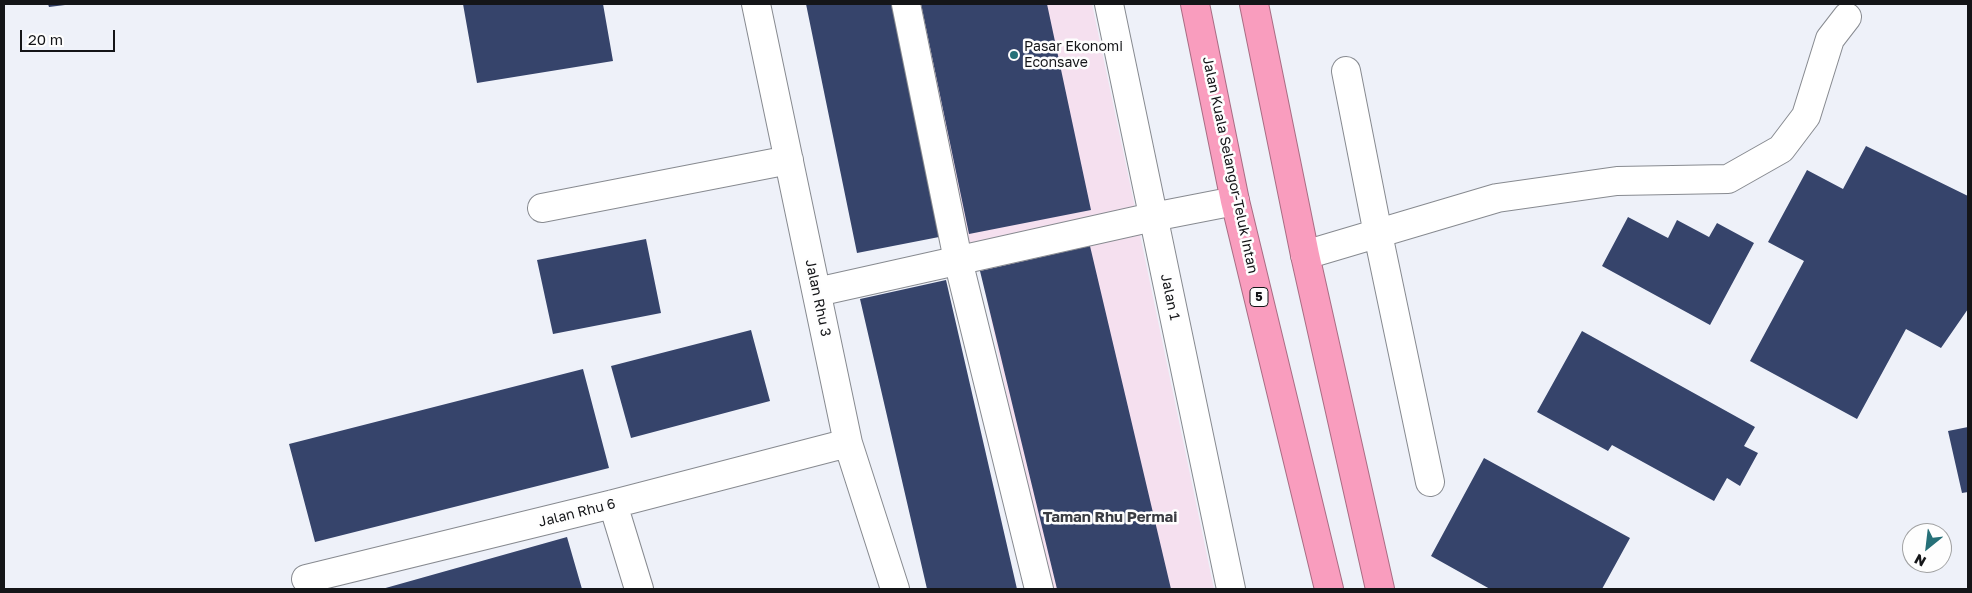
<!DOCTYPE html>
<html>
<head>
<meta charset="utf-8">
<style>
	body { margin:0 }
	#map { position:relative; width:1972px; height:593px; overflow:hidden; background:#eef1f9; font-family:"Golos Text",sans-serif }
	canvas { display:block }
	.frame { position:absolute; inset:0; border:5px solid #141518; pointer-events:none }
	.north { position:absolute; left:1902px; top:523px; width:50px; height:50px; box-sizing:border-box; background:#fefefe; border:1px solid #a0a1a2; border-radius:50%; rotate:209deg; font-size:14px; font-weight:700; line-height:20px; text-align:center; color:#141518 }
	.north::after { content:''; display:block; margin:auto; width:18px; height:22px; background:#267078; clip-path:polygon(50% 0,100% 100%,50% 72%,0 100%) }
	.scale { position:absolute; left:20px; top:30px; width:95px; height:22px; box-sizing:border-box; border:2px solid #141518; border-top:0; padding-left:6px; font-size:15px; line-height:18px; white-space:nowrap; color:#141518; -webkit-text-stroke:4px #fefefe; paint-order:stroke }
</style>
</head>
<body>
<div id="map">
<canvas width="1972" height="593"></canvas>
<div class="frame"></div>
<div class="north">N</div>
<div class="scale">20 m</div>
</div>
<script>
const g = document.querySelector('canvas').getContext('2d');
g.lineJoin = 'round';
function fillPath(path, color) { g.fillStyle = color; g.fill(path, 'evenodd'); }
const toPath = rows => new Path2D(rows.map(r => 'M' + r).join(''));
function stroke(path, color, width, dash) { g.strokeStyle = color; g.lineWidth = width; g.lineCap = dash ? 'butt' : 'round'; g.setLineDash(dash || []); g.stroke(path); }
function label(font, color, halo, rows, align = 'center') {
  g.font = font + ' "Golos Text",sans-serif'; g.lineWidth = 5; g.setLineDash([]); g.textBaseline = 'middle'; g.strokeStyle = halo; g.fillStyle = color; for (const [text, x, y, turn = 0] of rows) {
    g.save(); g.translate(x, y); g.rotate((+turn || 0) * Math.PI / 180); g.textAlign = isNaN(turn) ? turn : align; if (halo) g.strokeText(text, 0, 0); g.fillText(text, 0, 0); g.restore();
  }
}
const commercial = toPath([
	[916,4,1092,4,1136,212,967,250],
	[1139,230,1214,589,1047,589,979,262]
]);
const building = toPath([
	[48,4,65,4,65,5,49,7],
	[463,4,603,4,613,61,477,83],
	[806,4,892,4,939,237,857,253],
	[921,4,1047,4,1091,210,969,234],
	[1866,146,1968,196,1968,309,1941,348,1906,329,1857,419,1750,361,1804,261,1768,242,1807,170,1843,189],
	[1628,217,1668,238,1677,220,1709,237,1717,223,1754,243,1710,325,1602,266],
	[646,239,661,313,553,334,537,260],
	[1090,246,1171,589,1057,589,980,271],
	[946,280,1017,589,927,589,860,299],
	[751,330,770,401,631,438,611,366],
	[1582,331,1755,427,1744,446,1758,453,1740,486,1727,478,1714,501,1612,445,1608,451,1537,412],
	[583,369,609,468,315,542,289,444],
	[1968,427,1968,492,1962,493,1948,431],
	[1484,458,1630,538,1602,589,1490,589,1431,556],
	[567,537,582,589,382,589]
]);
const minor = toPath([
	[756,4,848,443,895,589],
	[906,4,958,260,1039,589],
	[1109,4,1231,589],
	[1346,71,1378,234,1430,482],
	[542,208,789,160],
	[1305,255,1497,198,1617,181,1728,179,1781,149,1806,116,1830,39,1847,17],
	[817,292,1153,217,1235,201],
	[613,504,639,589],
	[306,579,613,504,848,443]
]);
const highway = toPath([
	[1195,4,1235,201,1329,589],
	[1254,4,1305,255,1380,589]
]);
const markers = [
	[1014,55,5,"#267078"]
];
const shields = [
	[1259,297,18]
];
const shieldNames = [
	["5",1259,297]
];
const poiNames = [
	["Pasar Ekonomi",1024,47],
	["Econsave",1024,63]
];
const streetNames = [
	["Jalan Kuala Selangor-Teluk Intan",1230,165,78],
	["Jalan 1",1170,297,78],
	["Jalan Rhu 3",818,298,78],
	["Jalan Rhu 6",577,513,-14]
];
const neighbourhoodNames = [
	["Taman Rhu Permai",1110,517]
];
fillPath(commercial, '#f5e0ef');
fillPath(building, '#36446b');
stroke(minor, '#878a90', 30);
stroke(highway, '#a96d84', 30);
stroke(minor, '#fff', 28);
stroke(highway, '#f99dbe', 28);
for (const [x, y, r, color] of markers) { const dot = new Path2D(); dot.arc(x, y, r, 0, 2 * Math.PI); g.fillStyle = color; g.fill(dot); stroke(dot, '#fefefe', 2); }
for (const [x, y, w] of shields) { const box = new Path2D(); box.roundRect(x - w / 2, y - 9.5, w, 19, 4); g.fillStyle = '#fefefe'; g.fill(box); stroke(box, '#141518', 1); }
label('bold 12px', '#141518', null, shieldNames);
label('14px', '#141518', '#fefefe', poiNames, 'left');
label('14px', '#141518', '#fefefe', streetNames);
label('bold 15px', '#3a3c42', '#fefefe', neighbourhoodNames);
</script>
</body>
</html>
